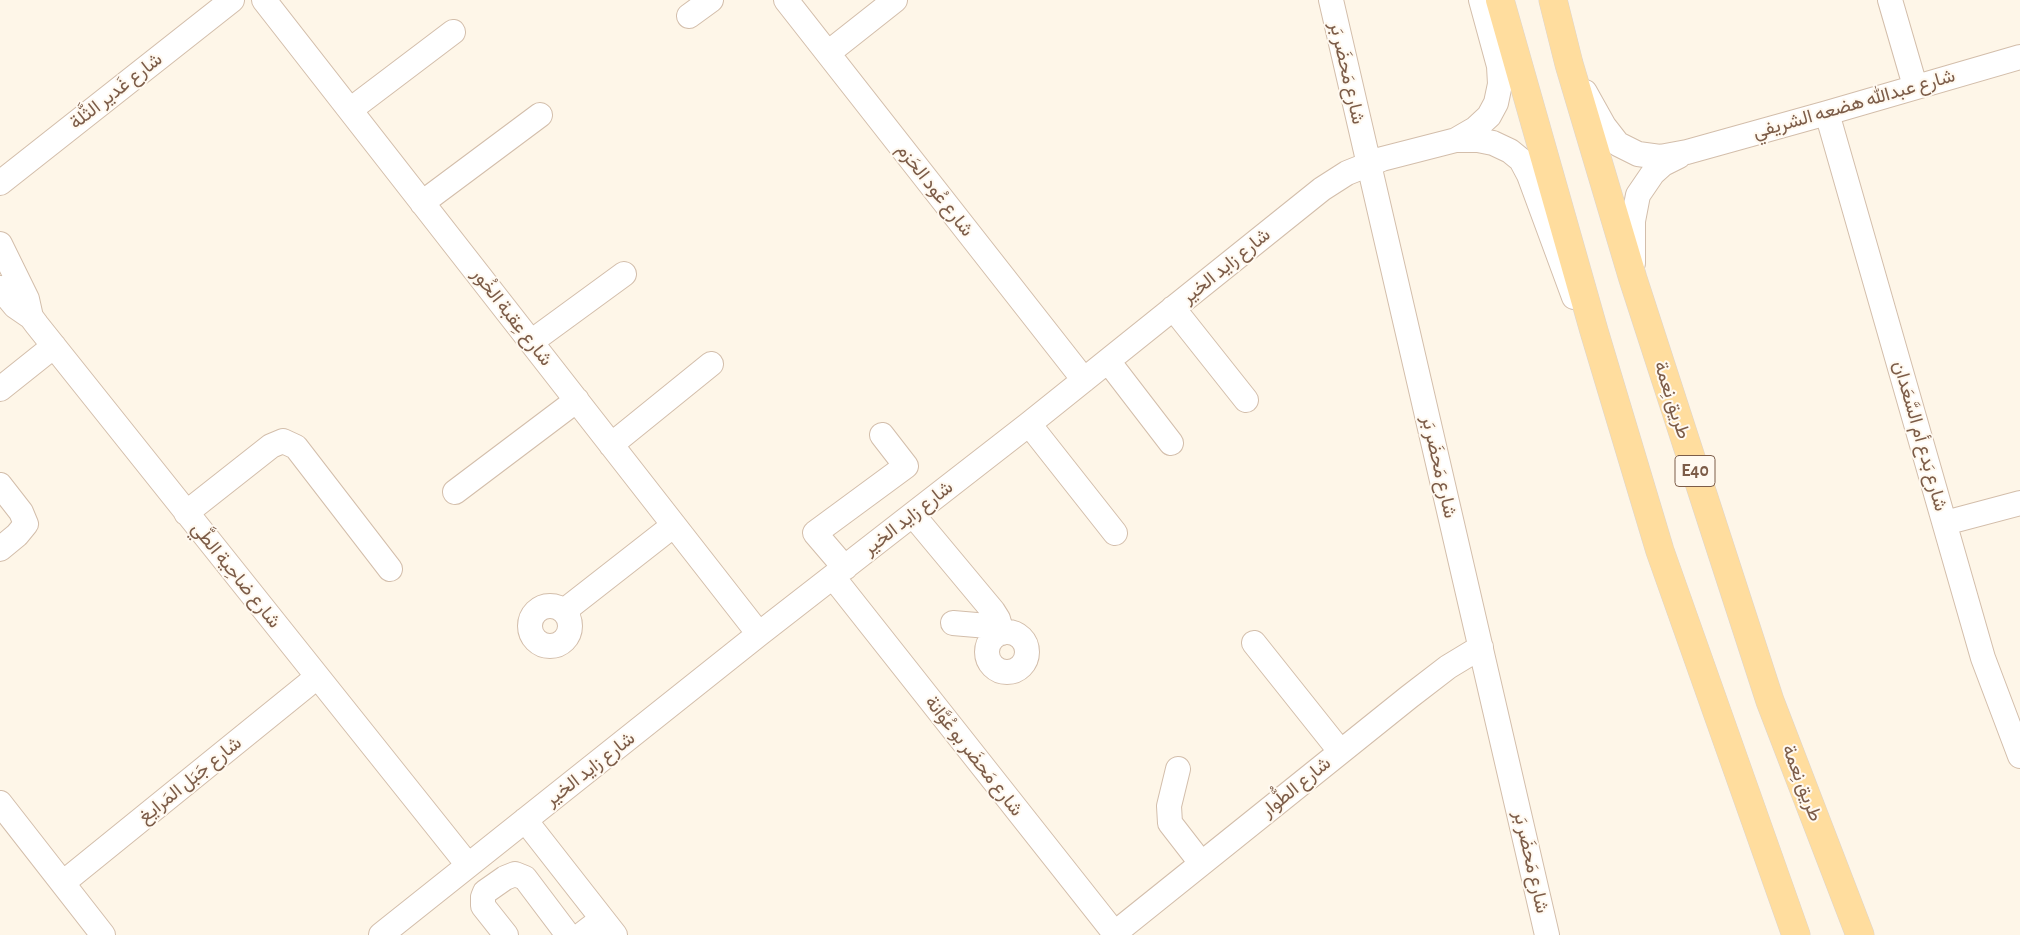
<!DOCTYPE html>
<html>
<head>
<meta charset="utf-8">
<style>
	body { margin:0 }
	canvas { display:block; background:#fef6e8 }
</style>
</head>
<body>
<canvas width="2020" height="935"></canvas>
<script>
const g = document.querySelector('canvas').getContext('2d');
g.lineJoin = 'round';
const toPath = rows => new Path2D(rows.map(r => 'M' + r).join(''));
function stroke(path, color, width, dash) { g.strokeStyle = color; g.lineWidth = width; g.lineCap = dash ? 'butt' : 'round'; g.setLineDash(dash || []); g.stroke(path); }
function label(font, color, halo, rows, align = 'center') {
  g.font = font + ' "Alegreya Sans",Vazirmatn,sans-serif'; g.lineWidth = 4; g.setLineDash([]); g.textBaseline = 'middle'; g.strokeStyle = halo; g.fillStyle = color; for (const [text, x, y, turn = 0] of rows) {
    g.save(); g.translate(x, y); g.rotate((+turn || 0) * Math.PI / 180); g.textAlign = isNaN(turn) ? turn : align; if (halo) g.strokeText(text, 0, 0); g.fillText(text, 0, 0); g.restore();
  }
}
const minor = toPath([
	[264,0,759,634],
	[786,0,1084,380],
	[1331,0,1547,935],
	[1890,0,1915,86],
	[689,16,711,0],
	[828,53,895,0],
	[1585,92,1604,126,1618,144,1638,154,1660,157,1687,152,1827,113,2020,57],
	[350,110,453,32],
	[1827,113,1983,658,2020,756],
	[1456,140,1475,129,1489,116,1496,103,1500,84,1499,66,1481,0],
	[0,183,232,0],
	[422,203,540,115],
	[0,244,27,299,31,317],
	[1633,263,1633,221,1638,195,1653,173,1663,164,1679,156],
	[0,288,15,306,31,317,37,325,468,865],
	[1173,308,1246,400],
	[531,342,624,274],
	[1108,361,1171,443],
	[0,389,54,346],
	[1029,424,1115,533],
	[611,445,711,364],
	[0,485,21,512,26,524,17,535,0,549],
	[455,492,577,400],
	[186,513,271,446,283,441,296,447,390,569],
	[913,515,993,611,998,619,1002,633],
	[1945,523,2020,503],
	[845,568,815,533,906,466,882,435],
	[833,577,1116,935],
	'530 626a20 20 0 1 1 40 0a20 20 0 1 1-40 0Z',
	[564,611,674,525],
	[953,623,988,626,1000,625],
	'987 652a20 20 0 1 1 40 0a20 20 0 1 1-40 0Z',
	[1254,643,1340,751],
	[1178,769,1169,806,1170,823,1201,863],
	[0,803,103,935],
	[525,820,615,935],
	[64,882,317,677],
	[1115,933,1409,697,1448,667,1481,647],
	[381,935,759,634,1029,424,1322,189,1347,173,1382,159,1456,140,1478,140,1493,143,1510,151,1521,160,1529,175,1574,297],
	[506,935,483,906,483,897,485,892,505,878,515,874,525,878,568,935],
	[581,935,602,919]
]);
const major = toPath([
	[1500,0,1594,331,1660,551,1796,935],
	[1553,0,1569,64,1633,279,1770,701,1860,935]
]);
const shields = [
	[1695,471,40]
];
const shieldNames = [
	["E40",1695,471]
];
const streetNames = [
	["شارع مَحضَر بَر",1347,73,77],
	["شارع غَدير الثَّلة",116,91,-38],
	["شارع عبدالله هضعه الشريفي",1854,104,-16],
	["شارع عُود الحَزم",935,190,52],
	["شارع زايد الخير",1226,266,-39],
	["شارع عِقبة الخُور",512,317,52],
	["طريق نِعمة",1672,400,72],
	["شارع بَدع أم السَّعَدان",1920,436,74],
	["شارع مَحضَر بَر",1439,467,77],
	["شارع زايد الخير",908,518,-38],
	["شارع ضاحِية الطَّي",236,575,51],
	["شارع مَحضَر بو عُوَّانة",974,756,52],
	["شارع زايد الخير",590,769,-38],
	["شارع جَبَل المَرايغ",190,780,-39],
	["طريق نِعمة",1802,783,69],
	["شارع الطُّوار",1296,787,-39],
	["شارع مَحضَر بَر",1531,862,77]
];
stroke(minor, '#d3beab', 26);
stroke(major, '#ddd5cf', 29);
stroke(minor, '#fff', 24);
stroke(major, '#ffdd9e', 28);
for (const [x, y, w] of shields) { const box = new Path2D(); box.roundRect(x - w / 2, y - 15.5, w, 31, 4); g.fillStyle = '#fff9f0'; g.fill(box); stroke(box, '#7c5c48', 1); }
label('bold 18px', '#7c5c48', null, shieldNames);
label('19px', '#7c5c48', '#fff9f0', streetNames);
</script>
</body>
</html>
